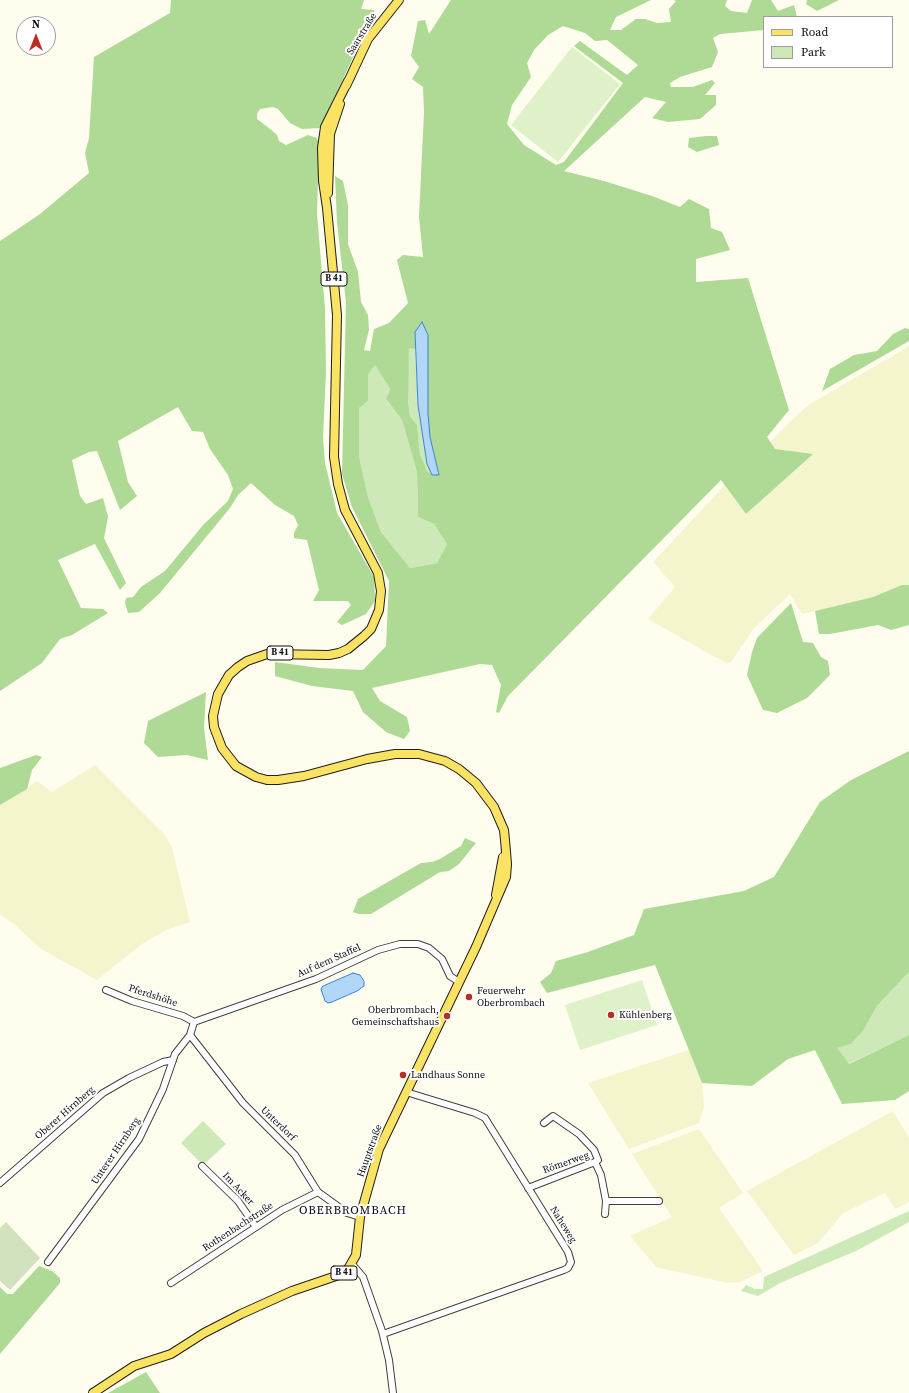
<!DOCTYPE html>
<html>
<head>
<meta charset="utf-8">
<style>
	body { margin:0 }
	#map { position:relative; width:909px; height:1393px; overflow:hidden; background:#fffded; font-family:"Source Serif 4",serif }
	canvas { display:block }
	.legend { position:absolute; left:763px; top:16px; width:130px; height:52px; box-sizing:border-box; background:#fff; border:1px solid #9e9e9e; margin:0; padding:5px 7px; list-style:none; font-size:12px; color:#0d0d0d }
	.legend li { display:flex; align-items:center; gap:8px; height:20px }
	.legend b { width:20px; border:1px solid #9e9e9e }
	.north { position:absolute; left:16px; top:16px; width:40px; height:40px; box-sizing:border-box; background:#fff; border:1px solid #9e9e9e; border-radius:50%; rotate:0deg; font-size:11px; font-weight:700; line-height:16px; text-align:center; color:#0d0d0d }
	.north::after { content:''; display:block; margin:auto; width:14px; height:18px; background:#be2b24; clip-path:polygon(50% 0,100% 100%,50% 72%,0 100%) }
</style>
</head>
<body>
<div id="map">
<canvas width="909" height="1393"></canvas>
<ul class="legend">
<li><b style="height:5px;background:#fae363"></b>Road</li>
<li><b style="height:11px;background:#cce9b7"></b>Park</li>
</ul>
<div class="north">N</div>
</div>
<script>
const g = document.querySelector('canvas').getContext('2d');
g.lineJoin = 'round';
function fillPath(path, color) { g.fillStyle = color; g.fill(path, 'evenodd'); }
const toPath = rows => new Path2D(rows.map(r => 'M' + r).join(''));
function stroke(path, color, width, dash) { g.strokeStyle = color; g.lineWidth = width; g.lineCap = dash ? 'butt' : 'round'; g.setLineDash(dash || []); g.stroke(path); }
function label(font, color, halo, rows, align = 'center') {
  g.font = font + ' "Source Serif 4",serif'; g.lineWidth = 4; g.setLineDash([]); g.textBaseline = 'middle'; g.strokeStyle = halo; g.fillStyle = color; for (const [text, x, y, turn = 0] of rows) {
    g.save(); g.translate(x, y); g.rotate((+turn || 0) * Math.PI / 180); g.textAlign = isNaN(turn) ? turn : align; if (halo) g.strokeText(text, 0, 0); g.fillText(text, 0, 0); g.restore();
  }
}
const farmland = toPath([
	[909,346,909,585,902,585,873,597,802,614,790,594,754,628,731,662,727,663,711,655,648,619,675,587,653,562,725,485,746,514,812,454,775,449,770,442,788,424,807,406],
	[95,765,164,834,172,847,190,922,166,930,142,944,97,980,41,949,16,926,0,914,0,805,37,781,52,792],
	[689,1050,702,1083,704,1107,699,1123,629,1149,588,1083],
	[893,1111,909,1138,909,1202,895,1209,885,1193,843,1213,818,1243,794,1255,747,1191],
	[699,1129,743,1193,719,1208,763,1271,740,1282,728,1283,656,1267,630,1236,672,1217,632,1154]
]);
const green = toPath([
	[409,348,415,349,418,405,427,464,432,475,427,471,420,454,417,425,410,416,407,390],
	[375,365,390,389,386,399,402,420,417,472,418,517,434,524,447,544,437,563,410,568,381,532,368,497,359,456,359,408,368,401,368,375],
	[909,972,909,1035,848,1064,836,1048,851,1044,863,1031,877,1006],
	[203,1121,226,1144,203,1165,181,1143],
	[909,1211,909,1222,858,1250,780,1283,758,1296,741,1291,746,1285,755,1289,763,1289,764,1277]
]);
const forest = toPath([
	[171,0,364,0,361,9,374,10,376,18,363,36,320,128,302,129,290,123,278,109,273,107,260,109,257,114,257,119,270,129,277,135,279,141,286,145,308,135,317,138,319,146,317,214,325,309,326,372,323,437,325,463,337,513,374,577,375,601,366,614,342,625,337,622,351,605,348,601,313,601,319,590,307,540,294,538,294,533,298,525,294,516,275,505,251,483,238,495,230,508,160,593,139,612,128,613,125,603,126,598,133,597,141,587,165,571,204,524,228,501,233,489,228,475,210,449,203,432,192,431,178,407,118,441,128,482,137,496,120,510,97,451,89,452,72,460,80,496,86,504,103,498,108,517,104,538,126,583,120,590,95,544,58,560,81,608,103,609,108,613,72,635,60,639,42,663,0,691,0,241,40,214,89,173,85,153,89,138,94,57,170,13],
	[451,0,651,0,616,17,610,30,621,30,636,19,645,19,657,23,671,22,669,9,676,1,673,0,727,0,725,6,731,11,747,13,752,0,771,0,778,11,794,5,797,17,764,17,764,30,720,34,713,38,718,52,712,67,680,77,670,83,671,87,693,87,712,80,715,83,705,95,716,95,716,105,700,119,668,122,652,118,666,102,645,97,564,171,604,181,652,196,680,207,689,199,709,209,711,228,722,232,730,250,696,259,696,282,748,278,789,410,767,437,775,449,813,454,746,514,721,480,508,696,499,713,496,712,501,685,492,665,480,664,372,688,380,701,407,717,410,731,404,739,386,732,363,712,353,691,312,686,275,676,275,662,319,668,363,670,386,646,389,581,352,507,342,474,346,302,337,222,335,176,343,181,348,205,348,244,358,272,361,302,368,315,369,330,364,350,370,351,374,329,389,323,408,303,397,260,403,255,423,257,419,217,424,112,423,87,412,79,419,67,411,56,418,21,425,20,429,34],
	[563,26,585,33,595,41,607,40,638,65,627,75,580,41,574,46,623,83,564,162,556,165,524,145,507,124,512,105,531,77,527,63,534,50,548,35],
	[422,322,428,335,428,414,430,437,439,474,432,475,427,471,420,454,417,425,410,416,408,400,409,348,415,349,415,332],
	[375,365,390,389,386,399,402,420,417,472,418,517,434,524,447,544,437,563,410,568,381,532,368,497,359,456,359,408,368,401,368,375],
	[807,0,839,0,817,11,806,4],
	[706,136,717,136,719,145,697,152,688,147,689,138],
	[905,328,909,329,909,341,822,391,830,369,854,355,877,351,893,334],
	[902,585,909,585,909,625,891,630,878,625,830,634,819,634,815,611,873,597],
	[791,603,803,642,813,643,821,657,828,661,830,675,807,698,777,713,763,710,747,675,752,652,757,638],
	[206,692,204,728,208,760,187,755,158,757,144,743,148,721],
	[909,751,909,972,877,1006,863,1031,851,1044,837,1048,849,1064,909,1035,909,1091,895,1100,842,1104,815,1050,788,1059,752,1086,702,1083,655,965,547,993,540,982,551,973,556,961,588,952,634,935,644,909,744,891,774,877,820,802,851,780],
	[36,755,42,757,32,770,27,789,0,805,0,768],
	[465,838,476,843,459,864,449,871,440,872,371,914,359,914,353,912,358,899,421,863,432,862,440,859,461,846],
	[39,1266,52,1271,60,1278,60,1283,0,1354,0,1287,7,1294,13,1294],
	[146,1372,160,1393,108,1393,110,1392]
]);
const cemetery = toPath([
	[6,1222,40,1258,10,1290,0,1281,0,1228]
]);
const pitch = toPath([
	[572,47,620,84,558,162,511,125],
	[642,980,657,1025,580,1050,565,1005]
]);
const water = toPath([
	[422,322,428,335,428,414,430,437,439,475,432,475,427,464,418,405,415,332,422,322],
	[353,973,360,975,364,981,364,986,357,991,332,1002,328,1003,325,1001,321,989,323,986,353,973]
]);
const minor = toPath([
	[106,990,132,1001,183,1016,194,1022],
	[194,1022,316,979,378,950,400,944,418,944,429,948,442,959,450,976,459,982],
	[190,1035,243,1103,295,1155,318,1192,347,1213,360,1217],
	[544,1123,553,1116,579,1134,594,1150,598,1160,595,1162],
	[202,1166,238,1201,256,1227],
	[0,1183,103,1093,129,1078,163,1062,173,1060],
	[528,1188,595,1162,601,1175,606,1201,659,1201],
	[605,1214,606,1201],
	[48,1262,139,1139,163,1089,175,1054,190,1035,194,1022],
	[352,1264,363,1277,382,1331,389,1360,393,1393],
	[171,1283,282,1210,318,1192],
	[383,1334,564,1270,568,1268,571,1262,568,1252,485,1118,475,1113,406,1092]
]);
const major = toPath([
	[346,86,368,39,399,0],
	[328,193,330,134,340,104],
	[496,895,503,857],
	[93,1393,134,1366,171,1354,204,1333,241,1314,292,1291,339,1275,348,1269,356,1255,360,1217,379,1149,476,947,506,877,507,864,505,840,504,830,494,807,476,783,459,769,445,761,419,754,395,754,367,759,304,776,278,780,267,780,256,777,236,766,222,748,214,727,213,716,218,694,229,675,238,667,247,661,267,654,329,655,339,653,348,649,364,636,371,629,379,610,381,591,378,573,345,510,338,484,334,457,337,315,327,208,323,181,322,148,325,127,348,81]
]);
const markers = [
	[469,997,4,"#be2b24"],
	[611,1015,4,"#be2b24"],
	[447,1016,4,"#be2b24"],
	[403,1075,4,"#be2b24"]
];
const shields = [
	[334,279,26],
	[280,653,26],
	[344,1273,26]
];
const shieldNames = [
	["B 41",334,279],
	["B 41",280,653],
	["B 41",344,1273]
];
const streetNames = [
	["Saarstraße",362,34,-58],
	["Auf dem Staffel",329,961,-24],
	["Pferdshöhe",153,996,18],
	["Oberer Hirnberg",65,1113,-41],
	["Unterdorf",278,1124,44],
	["Unterer Hirnberg",116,1151,-56],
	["Hauptstraße",370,1151,-70],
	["Römerweg",566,1163,-19],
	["Im Acker",238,1189,47],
	["Naheweg",563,1225,58],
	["Rothenbachstraße",238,1227,-33]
];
const poiNames = [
	["Feuerwehr",477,991],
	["Oberbrombach",477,1003],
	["Oberbrombach,",439,1010,"right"],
	["Gemeinschaftshaus",439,1022,"right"],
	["Kühlenberg",619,1015],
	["Landhaus Sonne",411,1075]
];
const quarterNames = [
	["OBERBROMBACH",353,1211]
];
fillPath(farmland, '#f5f5cd');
fillPath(green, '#cce9b7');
fillPath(forest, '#aeda96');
fillPath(cemetery, '#d2e1be');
fillPath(pitch, '#dff1c9');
fillPath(water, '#b2d6f7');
stroke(water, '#3884ce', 1);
stroke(minor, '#404040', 8);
stroke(major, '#1e1e1e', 10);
stroke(minor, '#fff', 6);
stroke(major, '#fae363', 8);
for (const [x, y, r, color] of markers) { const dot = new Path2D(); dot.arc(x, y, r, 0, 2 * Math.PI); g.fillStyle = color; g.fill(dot); stroke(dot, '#fff', 1.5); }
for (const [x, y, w] of shields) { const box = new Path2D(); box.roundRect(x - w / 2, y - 7, w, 14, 3); g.fillStyle = '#fff'; g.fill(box); stroke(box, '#0d0d0d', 1); }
label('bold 9px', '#0d0d0d', null, shieldNames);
label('10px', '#0d0d0d', '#fff', streetNames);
label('10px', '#0d0d0d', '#fff', poiNames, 'left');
g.letterSpacing = '1px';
label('12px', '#0d0d0d', '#fff', quarterNames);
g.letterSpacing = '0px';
</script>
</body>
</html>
